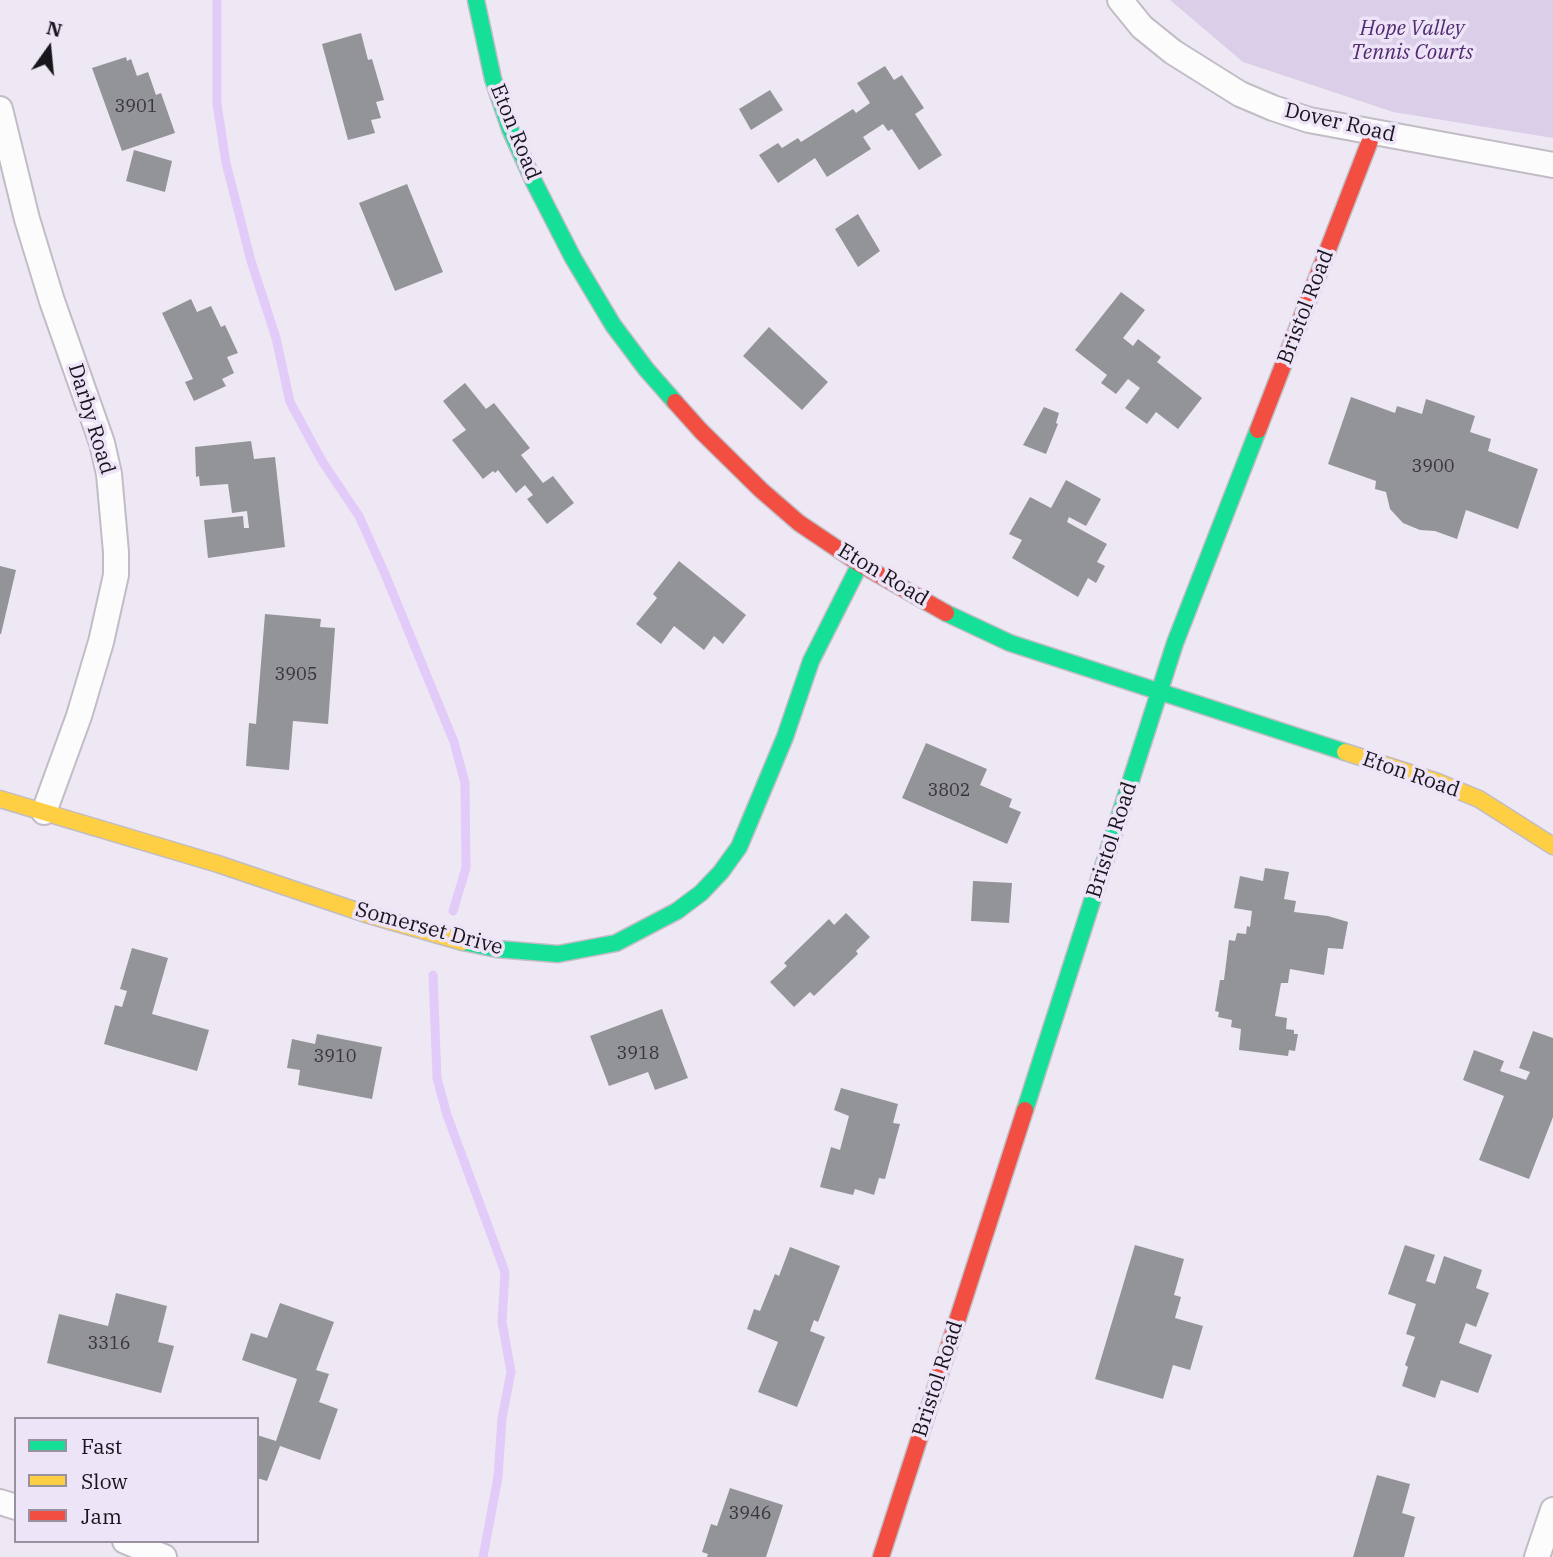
<!DOCTYPE html>
<html>
<head>
<meta charset="utf-8">
<style>
	body { margin:0 }
	#map { position:relative; width:1553px; height:1557px; overflow:hidden; background:#eee8f4; font-family:"IBM Plex Serif",serif }
	canvas { display:block }
	.legend { position:absolute; left:14px; top:1417px; width:245px; height:126px; box-sizing:border-box; background:#eee4f8; border:2px solid #9991a0; margin:0; padding:9px 12px; list-style:none; font-size:21px; color:#19151c }
	.legend li { display:flex; align-items:center; gap:14px; height:35px }
	.legend b { width:35px; border:2px solid #9991a0 }
	.north { position:absolute; left:14px; top:14px; width:70px; height:70px; -webkit-text-stroke:5px #eee4f8; paint-order:stroke; rotate:15deg; font-size:19px; font-weight:700; line-height:28px; text-align:center; color:#19151c }
	.north::after { content:''; display:block; margin:auto; width:24px; height:32px; background:#19151c; clip-path:polygon(50% 0,100% 100%,50% 72%,0 100%) }
</style>
</head>
<body>
<div id="map">
<canvas width="1553" height="1557"></canvas>
<ul class="legend">
<li><b style="height:9px;background:#16e098"></b>Fast</li>
<li><b style="height:9px;background:#ffcf43"></b>Slow</li>
<li><b style="height:9px;background:#f24e42"></b>Jam</li>
</ul>
<div class="north">N</div>
</div>
<script>
const g = document.querySelector('canvas').getContext('2d');
g.lineJoin = 'round';
function fillPath(path, color) { g.fillStyle = color; g.fill(path, 'evenodd'); }
const toPath = rows => new Path2D(rows.map(r => 'M' + r).join(''));
function stroke(path, color, width, dash) { g.strokeStyle = color; g.lineWidth = width; g.lineCap = dash ? 'butt' : 'round'; g.setLineDash(dash || []); g.stroke(path); }
function label(font, color, halo, rows, align = 'center') {
  g.font = font + ' "IBM Plex Serif",serif'; g.lineWidth = 7; g.setLineDash([]); g.textBaseline = 'middle'; g.strokeStyle = halo; g.fillStyle = color; for (const [text, x, y, turn = 0] of rows) {
    g.save(); g.translate(x, y); g.rotate((+turn || 0) * Math.PI / 180); g.textAlign = isNaN(turn) ? turn : align; if (halo) g.strokeText(text, 0, 0); g.fillText(text, 0, 0); g.restore();
  }
}
const green = toPath([
	[1170,0,1553,0,1553,138,1393,112,1243,62]
]);
const stream = toPath([
	[217,0,217,104,226,163,251,261,276,338,290,402,322,461,359,516,385,574,454,742,465,783,466,868,453,911],
	[433,975,437,1078,447,1115,505,1272,502,1322,511,1372,502,1418,498,1477,483,1557]
]);
const building = toPath([
	[361,33,368,60,372,59,384,100,376,102,381,118,371,120,375,133,348,140,322,44],
	[126,57,127,61,131,59,137,76,148,72,156,95,161,93,175,133,122,151,92,68],
	[885,66,894,80,902,75,924,108,915,114,942,155,919,170,892,129,888,131,883,124,863,137,871,149,827,177,815,158,778,183,759,155,778,143,782,148,798,138,801,142,853,109,856,113,870,103,857,83],
	[770,90,783,110,751,130,739,109],
	[134,150,172,161,165,192,126,181],
	[407,184,443,272,395,291,359,203],
	[858,214,880,251,858,267,835,229],
	[1121,292,1145,310,1123,338,1133,346,1138,339,1161,357,1157,362,1202,398,1178,429,1156,412,1147,424,1125,408,1140,388,1128,379,1116,394,1101,383,1107,375,1075,350],
	[191,299,197,312,211,306,221,327,225,325,238,353,227,357,234,373,222,379,226,386,194,401,185,382,193,379,162,313],
	[769,327,828,382,802,410,743,356],
	[465,383,486,409,494,403,530,448,521,455,543,483,553,476,574,503,547,524,527,499,533,495,525,485,516,493,498,470,495,473,493,471,483,479,452,440,466,430,443,401],
	[1351,397,1395,413,1397,406,1422,414,1426,399,1475,416,1470,432,1491,439,1488,451,1538,469,1518,529,1466,510,1457,539,1435,531,1420,530,1403,523,1390,509,1386,492,1375,489,1376,481,1328,464],
	[1044,407,1059,413,1056,423,1058,424,1046,454,1023,445],
	[251,441,254,459,275,457,285,547,208,558,204,520,243,516,244,528,249,528,247,511,232,513,228,484,200,486,199,476,196,477,195,447],
	[1066,480,1101,499,1086,526,1069,517,1067,522,1107,544,1097,562,1105,566,1096,583,1088,578,1078,597,1012,558,1022,540,1009,534,1030,497,1051,508],
	[679,561,746,615,723,644,714,636,704,650,674,626,661,644,636,624,657,598,653,594],
	[0,566,16,570,1,634,0,634],
	[265,614,321,619,320,627,335,628,328,724,293,721,289,770,246,766,249,723,256,724],
	[926,743,987,769,980,785,1012,799,1009,807,1021,812,1007,844,902,798],
	[1265,868,1289,872,1284,899,1296,901,1294,912,1328,916,1348,922,1343,949,1328,948,1324,975,1290,969,1288,983,1281,983,1275,1016,1287,1018,1286,1029,1294,1030,1294,1034,1298,1034,1295,1051,1289,1050,1288,1056,1239,1050,1241,1029,1231,1027,1232,1020,1218,1017,1219,1012,1215,1011,1220,980,1224,980,1229,940,1235,941,1237,933,1246,934,1247,926,1250,927,1252,911,1234,908,1240,876,1263,881],
	[973,881,1012,883,1009,923,971,921],
	[846,913,870,937,856,951,858,954,814,996,810,992,794,1007,770,982,787,966,784,963,829,919,834,925],
	[132,948,168,958,152,1014,209,1030,197,1071,104,1044,115,1005,122,1007,127,991,120,989],
	[662,1009,688,1078,655,1090,648,1072,609,1086,590,1036],
	[1533,1031,1553,1038,1553,1117,1529,1179,1479,1160,1504,1096,1463,1080,1474,1050,1504,1061,1500,1071,1526,1080,1530,1072,1519,1068],
	[317,1034,382,1047,372,1099,298,1085,300,1070,287,1068,292,1039,315,1044],
	[841,1088,898,1104,893,1123,900,1124,885,1179,879,1178,874,1195,855,1189,853,1195,820,1187,831,1147,840,1150,849,1116,834,1110],
	[1135,1245,1184,1259,1174,1295,1181,1297,1175,1318,1203,1326,1190,1370,1173,1365,1163,1399,1095,1379],
	[1405,1245,1435,1255,1426,1281,1435,1284,1444,1256,1482,1270,1476,1288,1489,1293,1476,1327,1466,1323,1459,1343,1492,1355,1478,1393,1441,1380,1435,1398,1402,1386,1408,1367,1405,1365,1415,1337,1406,1334,1416,1304,1388,1294],
	[790,1247,840,1266,818,1322,814,1320,810,1331,825,1337,797,1407,758,1392,778,1342,747,1329,754,1309,760,1311,775,1274,779,1276],
	[116,1293,167,1306,158,1342,174,1346,161,1393,47,1363,59,1314,108,1326],
	[280,1303,334,1322,316,1370,329,1374,319,1402,338,1409,320,1460,280,1446,267,1481,257,1478,257,1435,276,1441,297,1379,242,1360,251,1333,267,1338],
	[1377,1475,1410,1484,1402,1513,1415,1517,1404,1557,1353,1557],
	[730,1488,783,1505,766,1557,707,1557,708,1554,702,1552,711,1524,717,1526]
]);
const street = toPath([
	[1120,0,1142,27,1173,52,1240,94,1273,108,1309,120,1553,165],
	[0,109,27,219,52,301,102,443,109,474,116,552,116,575,101,642,79,716,44,812],
	[0,1502,16,1507],
	[125,1541,164,1557],
	[1537,1557,1553,1510]
]);
const fast = toPath([
	[476,0,493,79,510,129,534,182,573,258,613,325,646,369,675,402],
	[946,613,1010,643,1345,752],
	[463,942,497,949,558,954,616,943,677,911,701,893,721,872,739,847,785,737,811,661,860,564],
	[1025,1110,1175,643,1258,430]
]);
const slow = toPath([
	[1345,752,1435,781,1479,799,1553,846],
	[0,799,218,864,366,914,463,942]
]);
const jam = toPath([
	[675,402,701,431,761,490,799,523,860,564,946,613],
	[1258,430,1373,133],
	[881,1557,1025,1110]
]);
const numberNames = [
	["3901",136,107],
	["3900",1433,467],
	["3905",296,675],
	["3802",949,791],
	["3918",638,1054],
	["3910",335,1057],
	["3316",109,1344],
	["3946",750,1514]
];
const parkNames = [
	["Hope Valley",1412,29],
	["Tennis Courts",1412,53]
];
const streetNames = [
	["Dover Road",1340,123,13],
	["Eton Road",515,132,68],
	["Bristol Road",1306,307,-69],
	["Darby Road",91,419,73],
	["Eton Road",883,575,31],
	["Eton Road",1411,775,19],
	["Bristol Road",1112,840,-72],
	["Somerset Drive",429,929,15],
	["Bristol Road",938,1379,-72]
];
fillPath(green, '#dbcee8');
stroke(stream, '#e2cbf8', 9);
fillPath(building, '#939498');
stroke(street, '#c1bcc5', 28);
stroke(fast, '#c1bcc5', 19);
stroke(slow, '#c1bcc5', 19);
stroke(jam, '#c1bcc5', 19);
stroke(street, '#fcfcfd', 24);
stroke(fast, '#16e098', 16);
stroke(slow, '#ffcf43', 16);
stroke(jam, '#f24e42', 16);
label('18px', '#38353b', null, numberNames);
label('italic 21px', '#512a6f', '#eee4f8', parkNames);
label('21px', '#19151c', '#eee4f8', streetNames);
</script>
</body>
</html>
